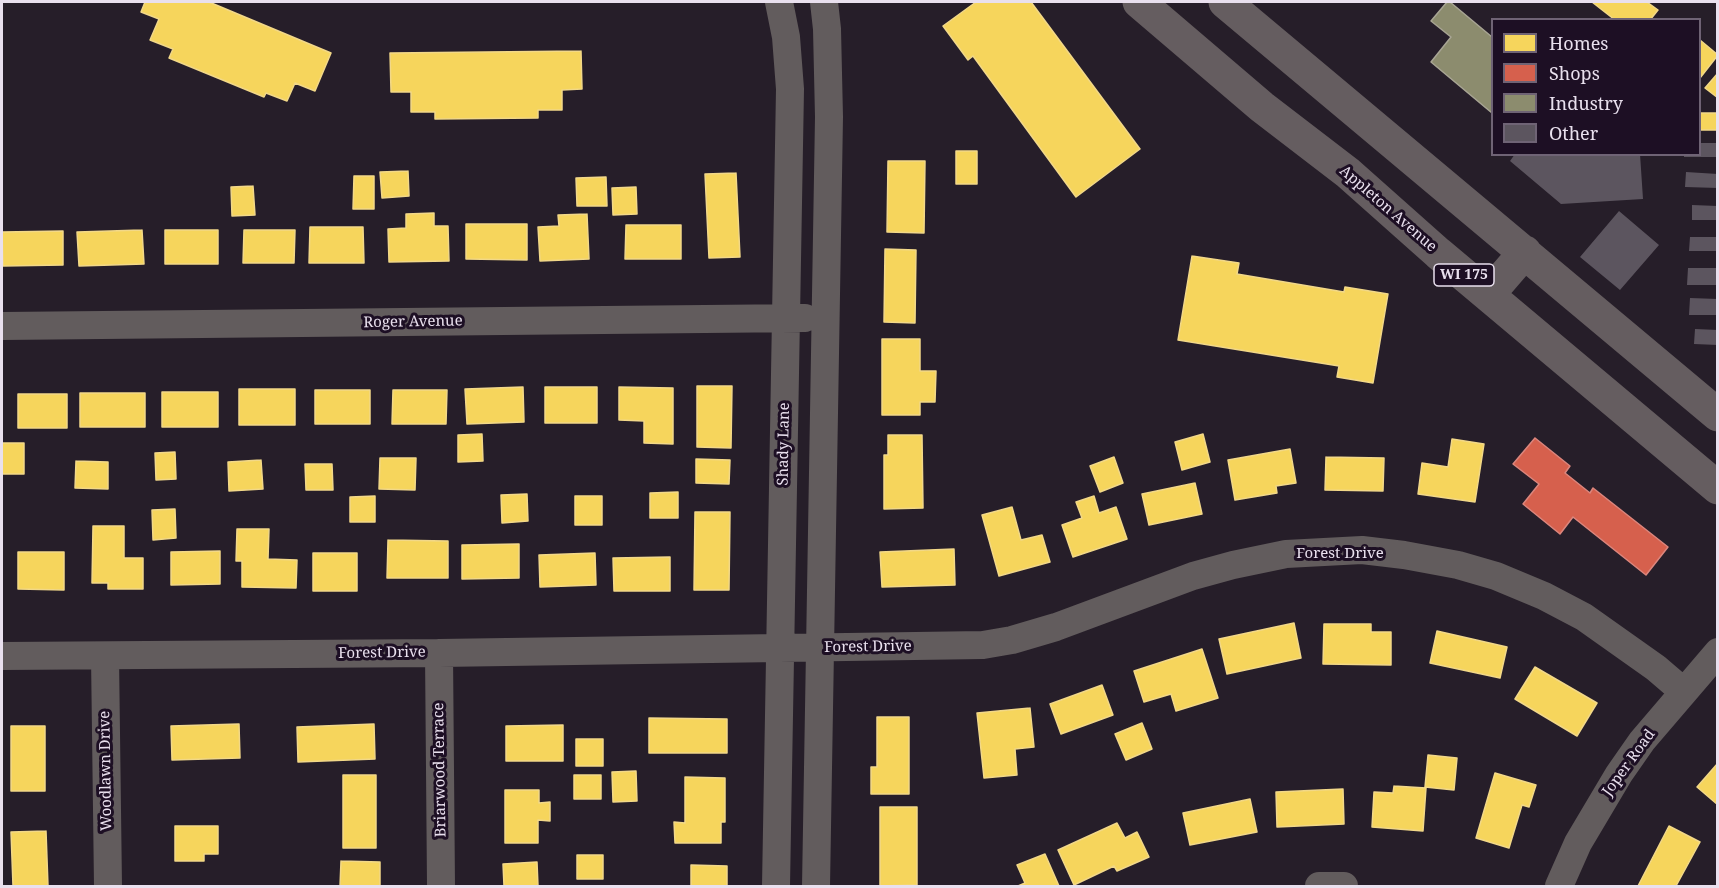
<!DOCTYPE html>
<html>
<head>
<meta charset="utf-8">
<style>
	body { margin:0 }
	#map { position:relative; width:1719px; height:888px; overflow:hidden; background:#261e29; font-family:"Noto Serif",serif }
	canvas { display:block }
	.frame { position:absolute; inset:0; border:3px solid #e9e0ee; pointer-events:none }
	.legend { position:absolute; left:1491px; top:18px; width:210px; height:138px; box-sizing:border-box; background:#1d0f24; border:2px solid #6f6375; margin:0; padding:8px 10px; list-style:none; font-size:18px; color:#e9e0ee }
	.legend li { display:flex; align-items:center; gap:12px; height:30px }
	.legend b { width:30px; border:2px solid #6f6375 }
</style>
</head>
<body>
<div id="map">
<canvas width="1719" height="888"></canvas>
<div class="frame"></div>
<ul class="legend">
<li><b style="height:16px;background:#f6d55c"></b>Homes</li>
<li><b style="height:16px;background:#d6604d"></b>Shops</li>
<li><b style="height:16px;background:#8c8c6e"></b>Industry</li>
<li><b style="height:16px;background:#5c555f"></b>Other</li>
</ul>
</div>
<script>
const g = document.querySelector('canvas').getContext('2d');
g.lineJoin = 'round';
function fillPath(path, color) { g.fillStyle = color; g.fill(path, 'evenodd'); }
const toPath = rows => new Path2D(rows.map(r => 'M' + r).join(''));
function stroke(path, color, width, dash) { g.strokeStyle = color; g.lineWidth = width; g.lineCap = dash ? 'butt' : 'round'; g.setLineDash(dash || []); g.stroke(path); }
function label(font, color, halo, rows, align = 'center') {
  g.font = font + ' "Noto Serif",serif'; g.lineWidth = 6; g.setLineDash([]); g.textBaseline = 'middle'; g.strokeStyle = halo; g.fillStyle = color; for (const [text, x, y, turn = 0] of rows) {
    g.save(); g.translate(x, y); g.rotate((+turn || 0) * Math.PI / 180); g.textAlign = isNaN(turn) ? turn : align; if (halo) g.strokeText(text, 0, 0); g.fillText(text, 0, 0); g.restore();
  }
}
const homes = toPath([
	[145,2,209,2,331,53,315,91,295,83,287,101,266,93,264,97,169,58,173,49,150,40,159,19,141,12,145,2],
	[976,2,1031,2,1140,149,1076,197,973,56,968,60,943,26,976,2],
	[1592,2,1647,2,1658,10,1650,20,1615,20,1592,2],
	[1700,40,1718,55,1700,78,1700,40],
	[581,51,582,89,562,90,562,110,538,110,538,118,435,119,435,112,411,112,411,92,391,92,390,53,581,51],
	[1718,73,1718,98,1705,88,1718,73],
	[1700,113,1718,113,1718,130,1700,130,1700,113],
	[956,151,977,151,977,184,956,184,956,151],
	[888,161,925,161,924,233,887,232,888,161],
	[408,171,409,196,382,198,380,172,408,171],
	[736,173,740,257,709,258,705,174,736,173],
	[354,176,374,176,374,209,353,209,354,176],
	[606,177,607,206,577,206,576,178,606,177],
	[253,186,255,215,232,216,231,187,253,186],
	[636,187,637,214,613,215,612,188,636,187],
	[434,213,434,226,448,226,449,261,389,262,388,229,406,228,406,214,434,213],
	[587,214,589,259,540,261,538,227,559,226,558,215,587,214],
	[466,224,527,224,527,260,466,259,466,224],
	[626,225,681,225,681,259,625,259,626,225],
	[310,227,363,227,364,263,309,263,310,227],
	[142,230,144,264,79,266,77,232,142,230],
	[165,230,218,230,218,264,165,264,165,230],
	[244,230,295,230,294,263,243,263,244,230],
	[63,231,63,265,3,266,2,232,63,231],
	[885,249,916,250,915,323,884,322,885,249],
	[1192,256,1239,263,1237,274,1344,292,1345,287,1388,294,1373,383,1337,377,1339,366,1178,340,1192,256],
	[882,339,920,339,920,371,936,371,935,402,920,402,920,415,882,415,882,339],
	[697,386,732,386,731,448,697,447,697,386],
	[523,387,524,422,467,424,465,389,523,387],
	[545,387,597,387,597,423,545,423,545,387],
	[619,387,673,388,673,444,644,443,644,421,619,420,619,387],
	[239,389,295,389,295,425,239,425,239,389],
	[315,390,370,390,370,424,315,424,315,390],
	[393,390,447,390,446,424,392,424,393,390],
	[162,392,218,392,218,427,162,427,162,392],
	[80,393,145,393,145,427,80,427,80,393],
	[18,394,67,394,67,428,18,428,18,394],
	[482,434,483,461,458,462,458,435,482,434],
	[1203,434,1210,462,1182,470,1175,442,1203,434],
	[888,435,922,435,923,508,884,509,884,455,888,455,888,435],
	[1452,439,1484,444,1475,502,1418,494,1422,463,1448,467,1452,439],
	[2,443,24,443,24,474,2,474,2,443],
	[1290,449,1296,483,1276,486,1277,493,1235,500,1228,460,1290,449],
	[175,452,176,479,156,480,155,453,175,452],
	[1114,457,1123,483,1100,492,1090,466,1114,457],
	[1326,457,1384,458,1383,491,1325,490,1326,457],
	[380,458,416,458,415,490,379,489,380,458],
	[696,459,730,460,729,484,696,483,696,459],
	[261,460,263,489,229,491,228,462,261,460],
	[76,461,108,462,108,489,75,488,76,461],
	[305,464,332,464,333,490,306,490,305,464],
	[1195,483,1202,514,1149,525,1142,494,1195,483],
	[678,492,678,518,650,518,650,493,678,492],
	[527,494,528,521,502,523,501,495,527,494],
	[375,496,375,522,350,522,350,497,375,496],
	[575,496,602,496,602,525,575,525,575,496],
	[1094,496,1099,513,1116,507,1127,539,1073,557,1062,525,1082,518,1076,502,1094,496],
	[1012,507,1021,540,1042,535,1050,562,999,576,982,515,1012,507],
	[175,509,176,538,153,540,152,510,175,509],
	[695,512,730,512,729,590,694,590,695,512],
	[93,526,124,526,124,558,143,558,143,589,108,589,108,583,92,583,93,526],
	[237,529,269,529,268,559,297,560,296,588,242,587,242,561,236,561,237,529],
	[388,540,448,541,448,578,387,578,388,540],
	[519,544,519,578,462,579,462,545,519,544],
	[954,549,955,585,882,587,880,552,954,549],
	[220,551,220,584,171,585,171,552,220,551],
	[18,552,64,552,64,590,18,589,18,552],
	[313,553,357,553,357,591,313,591,313,553],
	[595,553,596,585,540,587,539,555,595,553],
	[670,557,670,591,614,591,613,558,670,557],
	[1294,623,1301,658,1227,674,1219,639,1294,623],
	[1324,624,1371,624,1371,632,1391,632,1391,665,1323,664,1324,624],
	[1437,631,1507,647,1500,678,1430,663,1437,631],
	[1202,649,1218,698,1176,711,1171,694,1144,702,1134,671,1202,649],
	[1535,667,1597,703,1577,736,1515,699,1535,667],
	[1102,685,1113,715,1061,734,1050,704,1102,685],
	[1030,708,1034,747,1015,749,1017,775,984,778,977,713,1030,708],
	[877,717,909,717,909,794,871,794,871,767,877,767,877,717],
	[649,718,727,719,727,753,649,753,649,718],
	[1142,723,1152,749,1126,760,1115,734,1142,723],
	[239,724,240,758,172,760,171,726,239,724],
	[374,724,375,759,298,762,297,727,374,724],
	[563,725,563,761,506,761,506,726,563,725],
	[11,726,45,726,45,791,11,791,11,726],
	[576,739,603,739,603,766,576,766,576,739],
	[1428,755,1457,758,1454,790,1425,787,1428,755],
	[1718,763,1718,805,1697,787,1718,763],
	[636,771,637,801,613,802,612,772,636,771],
	[1495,773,1536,785,1529,807,1522,805,1509,848,1476,838,1495,773],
	[343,775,376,775,376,848,343,848,343,775],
	[574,775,601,775,601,799,574,799,574,775],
	[685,777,725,778,725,822,721,822,721,843,675,843,674,822,685,823,685,777],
	[1394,786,1426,788,1423,831,1372,827,1374,792,1393,793,1394,786],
	[1343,789,1344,824,1277,827,1276,792,1343,789],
	[505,790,539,790,539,803,550,802,550,821,538,820,538,843,505,843,505,790],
	[1250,799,1257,832,1190,845,1183,813,1250,799],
	[880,807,917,807,917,885,880,886,880,807],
	[1117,823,1125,838,1137,832,1149,857,1117,871,1114,866,1074,885,1058,850,1117,823],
	[175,826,218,826,218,854,204,854,204,861,175,861,175,826],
	[1669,826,1700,842,1676,886,1638,886,1669,826],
	[46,831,48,886,13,886,11,832,46,831],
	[1045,854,1059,886,1018,886,1025,883,1017,865,1045,854],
	[577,855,603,855,603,879,577,879,577,855],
	[341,861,380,862,380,886,340,886,341,861],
	[537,862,538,886,504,886,503,864,537,862],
	[691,865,727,866,727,886,691,886,691,865]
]);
const shops = toPath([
	[1535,438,1570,466,1565,473,1590,493,1593,488,1668,547,1646,575,1573,517,1560,534,1523,504,1539,484,1513,464,1535,438]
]);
const industry = toPath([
	[1447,2,1450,2,1492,37,1492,113,1431,62,1451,37,1431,21,1447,2]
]);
const building = toPath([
	[1700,143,1718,143,1718,157,1684,157,1684,154,1700,154],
	[1515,154,1640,154,1643,199,1561,204,1510,161],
	[1686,172,1718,174,1718,188,1685,187],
	[1692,205,1718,206,1718,220,1692,220],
	[1619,211,1659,245,1620,290,1580,257],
	[1690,237,1718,237,1718,251,1689,251],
	[1688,268,1718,268,1718,285,1687,285],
	[1690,298,1718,299,1718,315,1689,315],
	[1695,329,1718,330,1718,345,1694,344]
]);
const street = toPath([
	[2,326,805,318],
	[439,653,441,886],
	[2,656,439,653,983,645,1012,640,1056,627,1193,576,1233,565,1286,554,1362,550,1404,555,1458,565,1496,576,1544,596,1584,617,1656,668,1684,692],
	[105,656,108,886],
	[776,886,790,89,786,37,779,2],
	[816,886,829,117,827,29,824,2],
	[1319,886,1344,886],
	[1559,886,1578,843,1619,774,1642,741,1718,652]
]);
const primary = toPath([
	[1139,2,1262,107,1348,173,1438,253,1718,488],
	[1225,2,1718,415],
	[1488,295,1525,252]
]);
const shields = [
	[1464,275,60]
];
const shieldNames = [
	["WI 175",1464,275]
];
const streetNames = [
	["Appleton Avenue",1388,209,41],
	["Roger Avenue",413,322,-1],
	["Shady Lane",784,444,-89],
	["Forest Drive",1340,554],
	["Forest Drive",868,647,-1],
	["Forest Drive",382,653,-1],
	["Joper Road",1629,763,-54],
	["Briarwood Terrace",440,770,-91],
	["Woodlawn Drive",106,771,-91]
];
fillPath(homes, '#f6d55c');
stroke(homes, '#f2d888', 1.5);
fillPath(shops, '#d6604d');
stroke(shops, '#dc867d', 1.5);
fillPath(industry, '#8c8c6e');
stroke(industry, '#a8a594', 1.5);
fillPath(building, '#5c555f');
stroke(street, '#625c5d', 28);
stroke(primary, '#655d60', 33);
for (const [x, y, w] of shields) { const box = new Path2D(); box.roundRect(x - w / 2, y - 11, w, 22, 4.5); g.fillStyle = '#1d0f24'; g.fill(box); stroke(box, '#e9e0ee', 1.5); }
label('bold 14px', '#e9e0ee', null, shieldNames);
label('15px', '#e9e0ee', '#1d0f24', streetNames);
</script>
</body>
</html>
